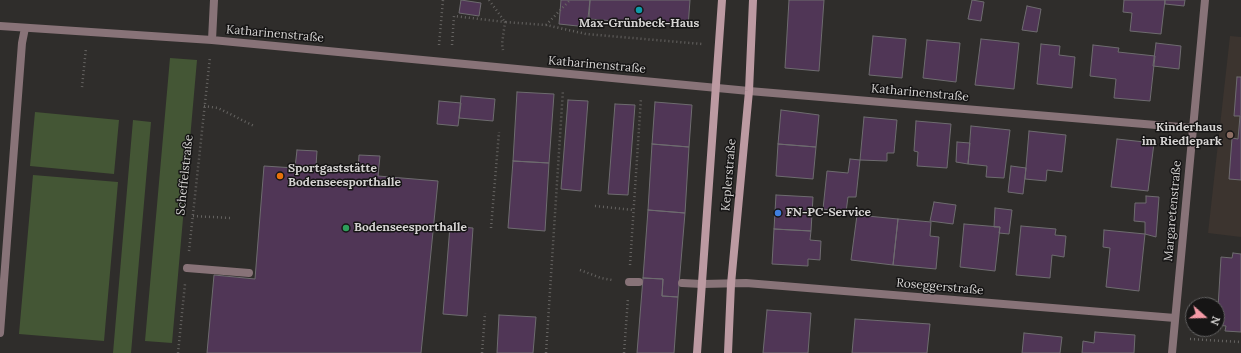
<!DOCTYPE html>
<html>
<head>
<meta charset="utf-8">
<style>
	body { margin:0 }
	#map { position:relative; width:1241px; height:353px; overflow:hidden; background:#2f2d2b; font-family:Lora,serif }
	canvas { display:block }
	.north { position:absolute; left:1185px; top:297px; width:40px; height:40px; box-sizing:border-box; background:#161515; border:1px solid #626161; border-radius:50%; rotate:110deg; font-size:11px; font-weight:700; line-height:16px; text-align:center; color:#d5d3d2 }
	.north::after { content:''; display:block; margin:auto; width:14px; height:18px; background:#f49aa6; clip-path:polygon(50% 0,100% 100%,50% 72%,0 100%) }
</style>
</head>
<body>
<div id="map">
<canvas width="1241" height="353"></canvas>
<div class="north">N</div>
</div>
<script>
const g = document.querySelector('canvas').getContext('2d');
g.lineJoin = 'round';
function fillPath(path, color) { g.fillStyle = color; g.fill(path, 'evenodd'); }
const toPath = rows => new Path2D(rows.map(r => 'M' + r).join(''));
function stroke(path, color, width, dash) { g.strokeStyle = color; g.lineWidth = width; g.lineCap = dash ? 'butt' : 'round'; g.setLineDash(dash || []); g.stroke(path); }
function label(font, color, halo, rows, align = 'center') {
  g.font = font + ' Lora,serif'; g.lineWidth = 3; g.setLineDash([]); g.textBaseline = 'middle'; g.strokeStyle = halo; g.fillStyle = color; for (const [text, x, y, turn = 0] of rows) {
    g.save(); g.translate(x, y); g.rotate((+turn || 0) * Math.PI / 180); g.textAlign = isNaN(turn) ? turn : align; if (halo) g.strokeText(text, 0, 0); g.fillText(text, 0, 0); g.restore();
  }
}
const built = toPath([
	[1230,36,1241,37,1241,237,1208,233]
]);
const green = toPath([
	[170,58,197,60,172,343,145,341],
	[35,112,119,120,114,174,30,166],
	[133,120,151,122,131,353,113,353],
	[33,175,118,182,104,341,19,334]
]);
const building = toPath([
	[461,0,481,3,479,16,459,13,461,0],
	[561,0,590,0,587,27,559,24,561,0],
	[590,0,690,0,688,27,589,19,590,0],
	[789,0,824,0,819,71,785,68,789,0],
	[972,0,984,2,981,21,968,19,972,0],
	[1124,0,1165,0,1161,34,1130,31,1132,13,1123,12,1124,0],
	[1165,0,1185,0,1184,6,1165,4,1165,0],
	[1027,6,1041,9,1037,32,1022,30,1027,6],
	[873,36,906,39,902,78,869,75,873,36],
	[981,39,1019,43,1014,89,975,85,981,39],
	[927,40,960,43,956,82,923,78,927,40],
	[1156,43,1181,46,1179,69,1153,66,1156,43],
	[1041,44,1060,46,1059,55,1075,57,1072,88,1037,84,1041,44],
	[1093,45,1119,48,1118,52,1155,56,1150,101,1114,98,1116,79,1090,76,1093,45],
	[1237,77,1241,77,1241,180,1229,179,1232,138,1238,139,1240,116,1234,116,1237,77],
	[517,92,554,94,549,163,513,161,517,92],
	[461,96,495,99,493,121,459,118,461,96],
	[568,100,588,101,581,191,561,189,568,100],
	[439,101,461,103,458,126,437,124,439,101],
	[655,102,692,105,689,147,652,144,655,102],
	[615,104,635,105,628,195,608,194,615,104],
	[781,110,819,115,816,147,778,144,781,110],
	[864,117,897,120,894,153,887,153,887,161,860,160,864,117],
	[916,121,951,124,947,168,917,166,918,152,914,151,916,121],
	[971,126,1010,130,1004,178,986,177,987,166,968,164,971,126],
	[1029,131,1066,135,1062,172,1047,170,1046,181,1025,179,1029,131],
	[1117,139,1154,143,1148,191,1111,187,1117,139],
	[957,142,970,143,968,164,956,162,957,142],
	[652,144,689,147,685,213,648,210,652,144],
	[778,144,816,147,813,179,776,176,778,144],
	[297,150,317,151,316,166,358,170,359,155,380,156,378,176,438,181,421,353,207,353,214,275,255,279,264,166,295,168,297,150],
	[850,159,860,160,856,197,848,197,846,212,823,209,827,171,848,173,850,159],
	[513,161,549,163,545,231,508,228,513,161],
	[1011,166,1026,168,1023,194,1008,192,1011,166],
	[776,195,813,197,811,231,774,229,776,195],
	[1146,196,1159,197,1156,237,1145,234,1145,222,1134,221,1135,203,1146,203,1146,196],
	[934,202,956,205,953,224,930,221,934,202],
	[995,208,1012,210,1009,234,999,233,1000,227,994,227,995,208],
	[648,210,685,213,678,297,662,296,663,279,643,278,648,210],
	[857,215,898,219,893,265,851,260,857,215],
	[898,219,931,222,930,236,939,237,936,269,893,265,898,219],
	[964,224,1000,227,995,271,960,267,964,224],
	[450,226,473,228,467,316,443,314,450,226],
	[1021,226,1056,229,1055,235,1066,236,1064,257,1052,255,1050,278,1016,275,1021,226],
	[774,229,811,231,810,240,821,241,820,260,808,259,808,266,772,264,774,229],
	[1104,230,1145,234,1139,291,1106,287,1110,248,1103,247,1104,230],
	[1233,253,1241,254,1241,332,1225,331,1226,326,1217,325,1221,257,1232,258,1233,253],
	[643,278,663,279,662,296,678,297,674,353,637,353,643,278],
	[767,310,811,313,808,353,763,353,767,310],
	[499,315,536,317,533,353,497,353,499,315],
	[855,319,930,324,927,353,852,353,855,319],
	[1095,332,1135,335,1134,353,1082,353,1083,341,1094,343,1095,332],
	[1024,333,1062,337,1060,353,1022,353,1024,333]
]);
const path = toPath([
	[489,0,505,22,546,25,586,34,702,44],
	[546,25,570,0],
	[439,45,443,0],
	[452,45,454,16,505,22,502,44,503,50],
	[82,87,86,48],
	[204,106,218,108,254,126],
	[595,206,633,210],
	[193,216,231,218],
	[491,228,499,132],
	[189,251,210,57],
	[630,265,641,98],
	[580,270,601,278,612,280],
	[1190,339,1241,342],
	[178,353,185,284],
	[482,353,485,313],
	[546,353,563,90],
	[624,353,628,298]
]);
const lane = toPath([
	[187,268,249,273],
	[629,282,639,282],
	[682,283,702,284],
	[0,333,22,43,25,28]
]);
const street = toPath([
	[0,26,212,40,749,91,1192,128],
	[212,40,214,0],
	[702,284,746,283,1175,318],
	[1172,353,1205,0]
]);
const secondary = toPath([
	[697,353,722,0],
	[728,353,731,284,749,91,753,0]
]);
const markers = [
	[639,10,4,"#0f9aa8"],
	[1230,135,4,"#8d6e63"],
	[280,176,4,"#e8710a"],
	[778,213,4,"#3f7fe0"],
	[346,228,4,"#2e9e5b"]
];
const poiNames = [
	["Max-Grünbeck-Haus",639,24,"center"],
	["Kinderhaus",1222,128,"right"],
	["im Riedlepark",1222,142,"right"],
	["Sportgaststätte",288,169],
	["Bodenseesporthalle",288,183],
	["FN-PC-Service",786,213],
	["Bodenseesporthalle",354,228]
];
const streetNames = [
	["Katharinenstraße",275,34,5],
	["Katharinenstraße",597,65,5],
	["Katharinenstraße",920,93,5],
	["Scheffelstraße",185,175,-84],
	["Keplerstraße",729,175,-85],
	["Margaretenstraße",1173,211,-85],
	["Roseggerstraße",940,287,5]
];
fillPath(built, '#3c342f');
fillPath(green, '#445635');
fillPath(building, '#503656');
stroke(building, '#6e6c6f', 1);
stroke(path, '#666462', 2.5, [1, 3]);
stroke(lane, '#887378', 8);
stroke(street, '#887378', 8);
stroke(secondary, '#bc9aa2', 8);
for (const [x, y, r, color] of markers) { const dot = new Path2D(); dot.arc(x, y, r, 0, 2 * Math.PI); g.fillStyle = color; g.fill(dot); stroke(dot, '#161515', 1.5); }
label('bold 12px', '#d5d3d2', '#161515', poiNames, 'left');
label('12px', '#d5d3d2', '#161515', streetNames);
</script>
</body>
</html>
